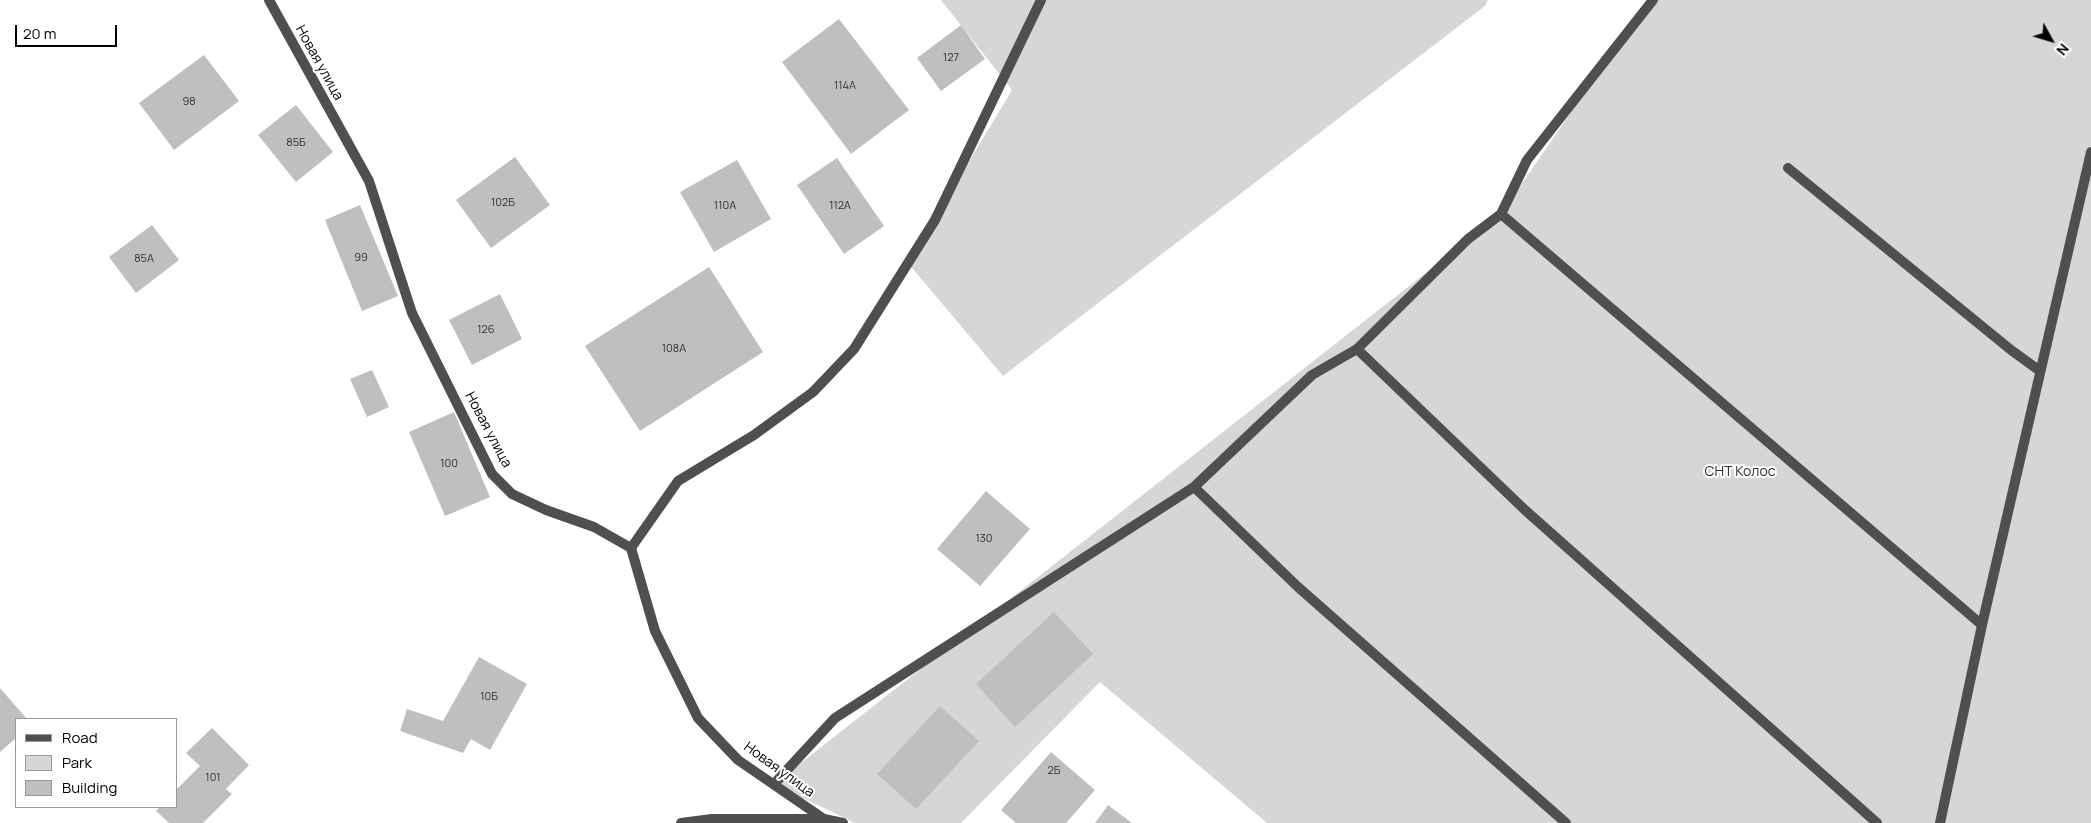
<!DOCTYPE html>
<html>
<head>
<meta charset="utf-8">
<style>
	body { margin:0 }
	#map { position:relative; width:2091px; height:823px; overflow:hidden; background:#fff; font-family:Manrope,sans-serif }
	canvas { display:block }
	.legend { position:absolute; left:15px; top:718px; width:162px; height:90px; box-sizing:border-box; background:#fff; border:1px solid #999; margin:0; padding:6px 9px; list-style:none; font-size:15px; color:#000 }
	.legend li { display:flex; align-items:center; gap:10px; height:25px }
	.legend b { width:25px; border:1px solid #999 }
	.north { position:absolute; left:2026px; top:15px; width:50px; height:50px; -webkit-text-stroke:4px #fff; paint-order:stroke; rotate:129deg; font-size:14px; font-weight:700; line-height:20px; text-align:center; color:#000 }
	.north::after { content:''; display:block; margin:auto; width:18px; height:22px; background:#000; clip-path:polygon(50% 0,100% 100%,50% 72%,0 100%) }
	.scale { position:absolute; left:15px; top:25px; width:102px; height:22px; box-sizing:border-box; border:2px solid #000; border-top:0; padding-left:6px; font-size:15px; line-height:18px; white-space:nowrap; color:#000; -webkit-text-stroke:4px #fff; paint-order:stroke }
</style>
</head>
<body>
<div id="map">
<canvas width="2091" height="823"></canvas>
<ul class="legend">
<li><b style="height:6px;background:#4f4f4f"></b>Road</li>
<li><b style="height:14px;background:#d6d6d6"></b>Park</li>
<li><b style="height:14px;background:#bfbfbf"></b>Building</li>
</ul>
<div class="north">N</div>
<div class="scale">20 m</div>
</div>
<script>
const g = document.querySelector('canvas').getContext('2d');
g.lineJoin = 'round';
function fillPath(path, color) { g.fillStyle = color; g.fill(path, 'evenodd'); }
const toPath = rows => new Path2D(rows.map(r => 'M' + r).join(''));
function stroke(path, color, width, dash) { g.strokeStyle = color; g.lineWidth = width; g.lineCap = dash ? 'butt' : 'round'; g.setLineDash(dash || []); g.stroke(path); }
function label(font, color, halo, rows, align = 'center') {
  g.font = font + ' Manrope,sans-serif'; g.lineWidth = 4; g.setLineDash([]); g.textBaseline = 'middle'; g.strokeStyle = halo; g.fillStyle = color; for (const [text, x, y, turn = 0] of rows) {
    g.save(); g.translate(x, y); g.rotate((+turn || 0) * Math.PI / 180); g.textAlign = isNaN(turn) ? turn : align; if (halo) g.strokeText(text, 0, 0); g.fillText(text, 0, 0); g.restore();
  }
}
const green = toPath([
	[941,0,1488,0,1485,6,1003,376,908,263,1012,90],
	[1648,0,2091,0,2091,823,1267,823,1100,682,961,823,855,823,774,784,1501,214]
]);
const building = toPath([
	[839,19,909,110,851,154,782,62],
	[961,25,985,59,941,91,917,58],
	[204,55,239,101,174,150,139,103],
	[296,105,333,152,296,182,258,135],
	[515,157,550,205,491,248,456,200],
	[837,158,884,226,844,254,797,185],
	[737,160,771,219,714,252,680,192],
	[360,205,398,296,362,311,325,220],
	[152,225,179,260,136,293,109,257],
	[709,267,763,352,640,431,585,346],
	[500,294,522,339,472,365,449,320],
	[372,370,389,407,367,417,350,379],
	[454,412,490,497,445,516,409,432],
	[986,491,1030,529,980,586,937,549],
	[1054,612,1093,654,1015,727,976,684],
	[479,657,527,684,490,750,471,739,463,753,400,731,407,709,443,721],
	[0,688,27,719,16,719,16,738,0,752],
	[940,706,979,741,916,809,877,774],
	[212,728,249,765,226,789,232,794,203,823,169,823,156,811,160,807,176,807,176,790,200,766,186,753],
	[1051,752,1095,790,1066,823,1016,823,1001,810],
	[1108,805,1132,823,1095,823]
]);
const service = toPath([
	[1788,168,2011,350,2040,371],
	[1501,214,1982,625],
	[1357,349,1525,510,1877,823],
	[1194,487,1298,587,1566,823],
	[631,548,678,481,754,435,813,392,854,349,935,220,1041,0],
	[774,784,835,718,1194,487,1312,375,1357,349,1468,239,1501,214,1527,160,1653,0],
	[1940,823,1982,625,2091,152]
]);
const minor = toPath([
	[269,0,369,181,412,313,492,474,512,494,546,510,594,527,631,548,655,631,698,718,738,760,824,819],
	[681,823,712,819,824,819,843,823]
]);
const numberNames = [
	["127",951,58],
	["114А",845,86],
	["98",189,102],
	["85Б",296,143],
	["102Б",503,203],
	["110А",725,206],
	["112А",840,206],
	["99",361,258],
	["85А",144,259],
	["126",486,330],
	["108А",674,349],
	["100",449,464],
	["130",984,539],
	["10Б",489,697],
	["2Б",1054,771],
	["101",213,778]
];
const streetNames = [
	["Новая улица",319,63,61],
	["Новая улица",488,430,62],
	["Новая улица",779,770,36]
];
const parkNames = [
	["СНТ Колос",1740,472]
];
fillPath(green, '#d6d6d6');
fillPath(building, '#bfbfbf');
stroke(service, '#4f4f4f', 10);
stroke(minor, '#4f4f4f', 10);
label('11px', '#303030', null, numberNames);
label('14px', '#000', '#fff', streetNames);
label('14px', '#2d2d2d', '#fff', parkNames);
</script>
</body>
</html>
